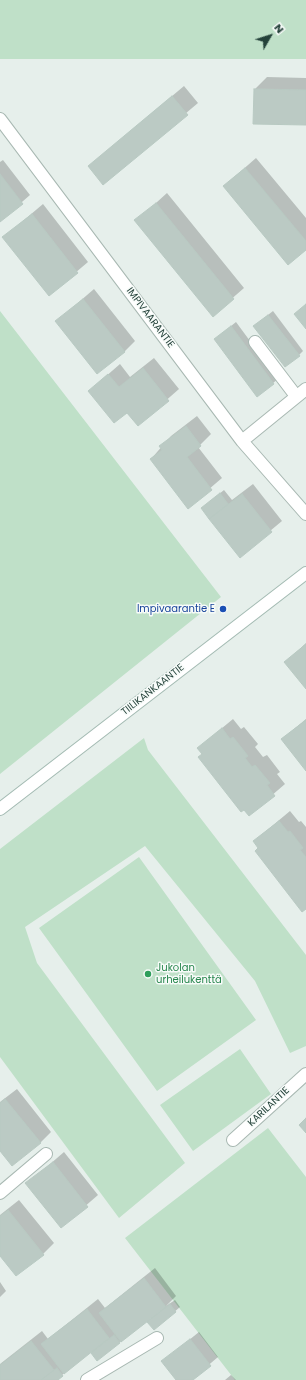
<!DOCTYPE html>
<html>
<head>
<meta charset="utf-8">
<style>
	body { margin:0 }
	#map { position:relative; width:306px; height:1380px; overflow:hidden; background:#e6efeb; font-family:Poppins,sans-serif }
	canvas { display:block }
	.north { position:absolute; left:250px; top:16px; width:40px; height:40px; -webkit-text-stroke:3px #f7fbf9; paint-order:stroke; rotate:51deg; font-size:11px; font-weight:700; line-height:16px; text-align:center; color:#24423a }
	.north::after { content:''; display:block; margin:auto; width:14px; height:18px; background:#24423a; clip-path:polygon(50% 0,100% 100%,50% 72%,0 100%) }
</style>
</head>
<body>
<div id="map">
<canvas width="306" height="1380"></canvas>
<div class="north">N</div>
</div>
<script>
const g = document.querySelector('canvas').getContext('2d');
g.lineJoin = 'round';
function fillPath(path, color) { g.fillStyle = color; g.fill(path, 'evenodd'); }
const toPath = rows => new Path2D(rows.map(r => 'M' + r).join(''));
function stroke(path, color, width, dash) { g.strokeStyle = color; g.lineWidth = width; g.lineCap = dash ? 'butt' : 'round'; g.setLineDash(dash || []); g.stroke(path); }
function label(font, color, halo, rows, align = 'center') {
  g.font = font + ' Poppins,sans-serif'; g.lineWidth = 3; g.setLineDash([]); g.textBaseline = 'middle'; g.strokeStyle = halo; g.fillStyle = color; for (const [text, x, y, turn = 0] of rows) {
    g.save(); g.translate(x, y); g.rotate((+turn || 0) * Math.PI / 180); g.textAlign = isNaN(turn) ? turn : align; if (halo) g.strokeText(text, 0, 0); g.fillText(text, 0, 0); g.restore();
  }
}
const green = toPath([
	[0,0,306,0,306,59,0,59],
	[0,311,221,597,0,774],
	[144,738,148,750,306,955,306,1046,290,1053,255,981,145,846,25,927,37,963,185,1163,119,1218,0,1057,0,849],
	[139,857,256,1020,157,1091,39,928],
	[240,1049,271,1094,193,1151,160,1105],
	[268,1128,306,1177,306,1380,235,1380,125,1238]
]);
const shadow = toPath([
	[267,77,306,78,306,124,254,123,255,89],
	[184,86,198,103,103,183,89,166],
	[256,158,306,218,306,249,224,186],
	[3,160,30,195,0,221,0,162],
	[167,193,244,288,213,315,136,221],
	[43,204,88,262,49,295,4,237],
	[94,289,135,341,124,352,57,321],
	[273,311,303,351,299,355,259,322],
	[236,322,278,379,257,396,215,339],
	[154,358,179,389,138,425,127,412,89,391,120,364,130,377],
	[197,416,211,434,198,447,222,478,188,507,151,459,171,436],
	[253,484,282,521,240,556,202,508,224,490,232,500],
	[306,643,306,687,286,662],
	[233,719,241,729,244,727,258,744,255,747,263,757,267,755,280,772,277,774,285,784,249,815,198,748],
	[306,719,306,769,282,739],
	[290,811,299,822,301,821,306,827,306,908,254,841],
	[17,1089,51,1132,40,1143,0,1149,0,1102],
	[64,1152,98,1195,61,1227,27,1184],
	[19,1200,54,1243,43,1254,0,1255,0,1215],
	[155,1268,176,1296,166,1306,175,1300,180,1307,154,1329,151,1317,97,1360,91,1351,56,1380,0,1380,0,1364,42,1331,48,1339,98,1299,105,1308],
	[0,1282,6,1291,0,1297],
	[199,1332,218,1357,191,1380,177,1380,163,1361],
	[231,1375,236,1380,225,1380]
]);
const building = toPath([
	[254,89,306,90,306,125,253,124,254,89],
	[172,96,188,115,103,185,88,166,172,96],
	[245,168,306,241,306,250,288,265,223,186,245,168],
	[0,174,23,204,0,222,0,174],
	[156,203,234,299,213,317,134,220,156,203],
	[32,214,78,273,49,296,2,237,32,214],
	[83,299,125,352,97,374,55,321,83,299],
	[306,304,306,329,294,314,306,304],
	[268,315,300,356,285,367,253,326,268,315],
	[231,326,274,384,257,397,214,339,231,326],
	[143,368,169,401,138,426,127,413,114,423,88,391,108,374,119,387,143,368],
	[186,426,201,446,187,457,212,490,188,509,150,459,162,450,159,446,186,426],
	[220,493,228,504,209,519,201,508,220,493],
	[242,494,272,532,240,558,209,519,242,494],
	[306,644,306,689,284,662,306,644],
	[306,720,306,771,281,739,306,720],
	[222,728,230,739,233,737,248,756,245,758,252,767,255,765,270,783,267,785,275,796,249,816,244,810,241,812,198,757,202,754,197,748,222,728],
	[279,821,288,832,290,831,303,848,300,850,306,857,306,909,302,912,255,851,258,848,253,841,279,821],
	[5,1099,41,1143,12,1166,0,1151,0,1103,5,1099],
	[306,1118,306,1133,299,1125,306,1118],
	[53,1162,88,1207,61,1228,25,1183,53,1162],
	[8,1210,44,1255,16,1276,0,1256,0,1216,8,1210],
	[144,1278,166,1307,121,1342,99,1313,144,1278],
	[170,1304,176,1312,154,1330,147,1322,170,1304],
	[87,1309,109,1338,64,1374,41,1344,87,1309],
	[114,1335,120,1343,97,1361,91,1353,114,1335],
	[190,1339,211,1366,193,1380,176,1380,161,1361,190,1339],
	[31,1341,54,1370,41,1380,0,1380,0,1365,31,1341],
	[57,1368,63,1376,58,1380,41,1380,57,1368]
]);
const lane = toPath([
	[255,342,296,396],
	[0,1193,46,1154],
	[87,1380,157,1338]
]);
const street = toPath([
	[0,119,242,441,306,514],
	[242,441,306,389],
	[233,1140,306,1074]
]);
const secondary = toPath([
	[0,809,306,573]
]);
const markers = [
	[223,609,4,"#1a4fb4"],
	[148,974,4,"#2e9e5b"]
];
const streetNames = [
	["IMPIVAARANTIE",150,318,53],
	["TIILIKANKAANTIE",153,690,-38],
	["KARILANTIE",269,1107,-43]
];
const transitNames = [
	["Impivaarantie E",215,609]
];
const leisureNames = [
	["Jukolan",156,968],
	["urheilukenttä",156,980]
];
fillPath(green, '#bfe0c8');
fillPath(shadow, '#0003');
fillPath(building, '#bbcac4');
stroke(building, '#b8c9c2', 1);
stroke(lane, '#a8b8b2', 14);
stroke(street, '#a8b8b2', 14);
stroke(secondary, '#a4bbb3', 14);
stroke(lane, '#fff', 12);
stroke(street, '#fff', 12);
stroke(secondary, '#fff', 12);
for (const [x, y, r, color] of markers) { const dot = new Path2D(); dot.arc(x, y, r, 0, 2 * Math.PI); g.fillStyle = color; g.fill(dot); stroke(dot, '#f7fbf9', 1.5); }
label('10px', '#24423a', '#f7fbf9', streetNames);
label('10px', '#164399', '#f7fbf9', transitNames, 'right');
label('10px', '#27864d', '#f7fbf9', leisureNames, 'left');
</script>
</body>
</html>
